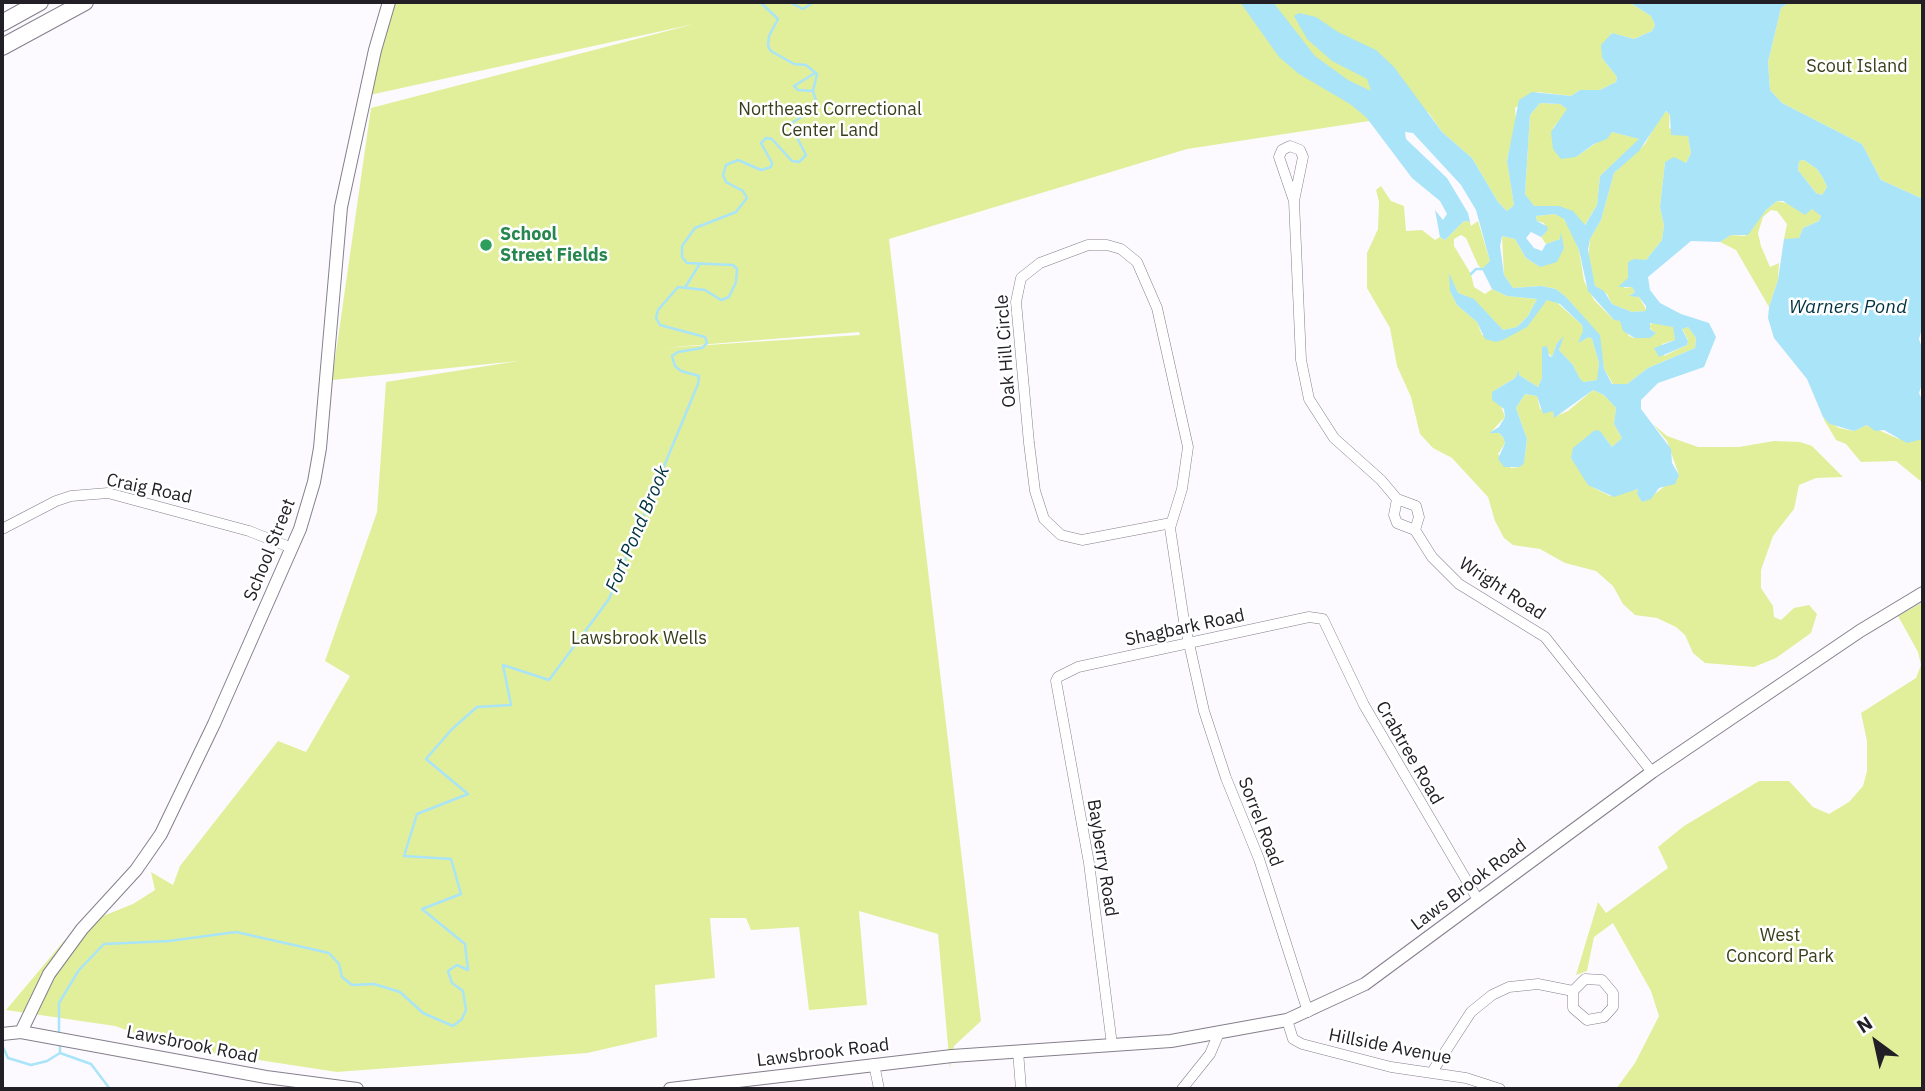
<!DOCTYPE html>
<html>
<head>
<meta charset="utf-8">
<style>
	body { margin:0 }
	#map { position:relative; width:1925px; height:1091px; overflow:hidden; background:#fcfafe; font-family:"IBM Plex Sans",sans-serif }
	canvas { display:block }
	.frame { position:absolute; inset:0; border:4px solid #222026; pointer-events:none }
	.north { position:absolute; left:1841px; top:1007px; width:70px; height:70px; -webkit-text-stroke:5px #fff; paint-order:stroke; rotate:327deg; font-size:19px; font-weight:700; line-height:28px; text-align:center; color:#222026 }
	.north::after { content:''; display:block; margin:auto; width:24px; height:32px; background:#222026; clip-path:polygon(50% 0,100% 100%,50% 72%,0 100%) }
</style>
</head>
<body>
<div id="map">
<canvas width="1925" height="1091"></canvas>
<div class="frame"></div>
<div class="north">N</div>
</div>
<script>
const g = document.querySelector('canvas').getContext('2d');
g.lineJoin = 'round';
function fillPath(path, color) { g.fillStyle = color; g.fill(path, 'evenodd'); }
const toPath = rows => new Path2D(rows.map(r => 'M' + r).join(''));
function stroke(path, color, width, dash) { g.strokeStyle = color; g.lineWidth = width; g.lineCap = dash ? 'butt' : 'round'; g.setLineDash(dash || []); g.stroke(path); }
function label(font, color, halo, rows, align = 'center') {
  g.font = font + ' "IBM Plex Sans",sans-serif'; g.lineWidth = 5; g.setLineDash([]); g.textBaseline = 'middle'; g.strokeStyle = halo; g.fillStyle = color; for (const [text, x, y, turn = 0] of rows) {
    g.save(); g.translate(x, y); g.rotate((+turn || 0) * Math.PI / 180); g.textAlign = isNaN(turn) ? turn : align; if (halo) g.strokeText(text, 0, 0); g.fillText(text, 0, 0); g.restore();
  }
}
const green = toPath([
	[393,2,1629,2,1651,16,1655,25,1652,31,1634,39,1611,33,1602,58,1617,77,1616,82,1600,90,1580,90,1571,96,1538,92,1515,108,1516,121,1507,160,1514,205,1507,211,1498,202,1472,158,1442,132,1428,112,1187,149,889,239,981,1021,954,1046,950,1068,938,934,859,911,867,1005,809,1010,799,927,751,930,746,918,710,918,715,978,655,985,657,1037,587,1053,337,1072,174,1047,115,1026,6,1010,64,941,98,918,133,904,155,890,151,872,173,885,180,866,278,741,306,752,350,676,325,661,377,512,386,382,518,361,332,380,371,108,694,24,365,96],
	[859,332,860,335,661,348],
	[1790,2,1923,2,1923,199,1881,180,1862,144,1782,103,1770,90,1768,62,1781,8],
	[1540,103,1560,104,1567,108,1567,112,1553,128,1576,157,1612,132,1640,139,1600,176,1597,205,1584,226,1559,206,1533,206,1525,194,1530,115],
	[1670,110,1669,128,1688,136,1691,153,1686,163,1665,162,1660,207,1664,225,1662,240,1646,260,1628,262,1628,278,1624,288,1632,287,1635,292,1630,295,1639,297,1647,311,1632,312,1612,304,1607,294,1595,286,1588,259,1590,239,1601,220,1614,173,1645,144,1662,114],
	[1804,160,1817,169,1823,178,1827,187,1822,195,1816,193,1798,170,1799,161],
	[1381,186,1391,201,1404,206,1406,231,1422,230,1435,240,1440,237,1445,240,1464,221,1470,222,1471,226,1478,221,1490,261,1487,266,1482,269,1478,265,1466,238,1461,235,1454,239,1454,246,1471,274,1474,287,1485,294,1492,289,1507,296,1537,299,1528,316,1517,327,1503,330,1474,300,1458,293,1450,277,1450,291,1457,305,1477,322,1482,335,1505,339,1519,330,1547,300,1554,300,1582,325,1584,331,1579,342,1589,337,1592,339,1599,363,1598,380,1584,382,1580,380,1573,365,1559,350,1562,339,1557,343,1552,357,1542,347,1542,378,1538,387,1519,375,1519,371,1515,378,1495,390,1505,417,1490,433,1499,433,1503,437,1505,443,1498,454,1511,468,1520,467,1525,456,1527,439,1516,408,1525,394,1537,396,1540,409,1553,411,1554,417,1568,411,1593,390,1604,395,1616,408,1614,424,1622,438,1612,447,1603,435,1571,458,1594,488,1610,496,1639,489,1637,494,1642,502,1647,500,1679,475,1667,441,1653,424,1667,436,1698,447,1739,447,1774,441,1800,442,1812,446,1843,477,1816,478,1799,485,1794,509,1773,536,1761,570,1761,588,1773,606,1774,617,1781,620,1794,608,1809,605,1817,614,1811,633,1776,658,1754,667,1705,663,1693,653,1685,635,1676,627,1657,618,1635,615,1623,604,1613,586,1596,571,1565,563,1540,549,1513,545,1504,538,1495,521,1488,497,1452,458,1433,448,1420,434,1411,397,1397,366,1390,328,1367,288,1367,253,1378,229,1379,202,1376,190],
	[1777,201,1815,210,1821,216,1819,221,1803,228,1799,238,1793,239,1784,239,1787,224,1777,211,1771,210,1763,217,1758,233,1761,246,1770,267,1779,263,1778,280,1769,307,1736,250,1720,242,1731,235,1745,236,1766,210],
	[1555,214,1561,215,1569,227,1579,250,1584,281,1594,300,1613,319,1620,321,1629,336,1635,338,1655,333,1648,326,1654,322,1674,327,1675,340,1662,344,1664,356,1687,345,1688,340,1682,328,1688,327,1696,338,1695,348,1648,368,1627,384,1613,384,1604,369,1599,335,1566,297,1556,289,1541,286,1513,288,1504,275,1502,236,1515,239,1526,258,1540,267,1560,239,1546,244,1541,237,1547,231,1544,223,1537,221,1536,216],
	[1823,418,1839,428,1854,431,1867,425,1899,439,1923,439,1923,483,1896,461,1861,462,1846,444,1836,440],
	[1923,602,1923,1089,1616,1089,1635,1063,1659,1016,1651,991,1613,923,1594,937,1587,971,1576,975,1598,902,1606,913,1668,868,1658,847,1684,826,1759,781,1789,781,1813,807,1829,814,1849,802,1863,786,1867,771,1867,741,1861,713,1916,678,1921,665,1918,652,1898,616]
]);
const water = toPath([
	[1240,2,1273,2,1315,56,1348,80,1371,91,1367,79,1332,61,1307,39,1294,16,1299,13,1316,17,1338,32,1376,50,1394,67,1442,132,1472,158,1498,202,1507,211,1514,205,1507,161,1519,100,1532,92,1571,96,1580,90,1600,90,1616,82,1617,77,1602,58,1601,45,1612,33,1634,39,1652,31,1655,25,1651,16,1629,2,1790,2,1781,8,1768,62,1770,90,1782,103,1862,144,1881,180,1923,199,1923,325,1919,339,1923,351,1923,381,1919,393,1923,402,1923,439,1907,443,1884,430,1875,431,1867,425,1854,431,1830,424,1823,417,1807,379,1774,338,1768,318,1769,307,1778,280,1784,239,1799,238,1803,228,1819,221,1821,216,1812,209,1805,215,1783,201,1777,201,1766,210,1748,235,1731,235,1720,242,1691,241,1648,277,1650,290,1660,303,1681,314,1709,323,1716,337,1704,367,1658,383,1641,400,1641,409,1671,449,1672,463,1679,475,1675,484,1659,488,1651,499,1642,502,1637,494,1638,489,1614,497,1588,485,1571,458,1573,448,1595,430,1600,431,1612,447,1622,438,1614,424,1616,408,1604,395,1593,390,1554,418,1553,411,1543,414,1537,396,1525,394,1516,408,1527,439,1524,463,1520,467,1504,467,1498,459,1505,443,1503,437,1499,433,1489,433,1499,427,1505,417,1504,409,1492,400,1492,392,1515,378,1519,370,1519,375,1538,387,1542,378,1542,347,1547,346,1549,356,1552,357,1557,343,1564,336,1559,350,1573,365,1580,379,1584,382,1597,380,1599,363,1592,339,1589,337,1578,343,1583,331,1582,325,1560,304,1547,300,1527,327,1505,339,1496,342,1485,339,1477,322,1457,305,1450,291,1449,273,1458,293,1474,299,1503,330,1517,327,1528,316,1537,299,1507,296,1492,289,1482,269,1490,261,1476,210,1461,185,1413,133,1405,132,1406,139,1447,178,1468,213,1470,222,1464,221,1445,240,1440,237,1435,210,1443,220,1447,214,1440,201,1412,178,1366,117,1350,104,1299,74,1279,57],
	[1540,103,1560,104,1567,109,1551,132,1553,149,1561,159,1576,157,1594,144,1607,139,1612,132,1639,139,1600,176,1597,205,1585,225,1573,211,1559,206,1534,206,1525,194,1530,115],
	[1666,111,1670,115,1671,135,1688,136,1691,153,1686,163,1674,157,1665,162,1660,207,1664,225,1662,240,1646,260,1634,259,1628,262,1628,278,1618,287,1632,287,1635,292,1629,296,1639,297,1646,306,1646,311,1632,312,1612,304,1604,291,1595,286,1588,250,1590,239,1601,220,1614,173,1639,151],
	[1804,160,1817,169,1823,178,1827,187,1822,195,1816,193,1798,170,1799,161],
	[1555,214,1564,219,1579,250,1588,291,1614,320,1620,321,1623,331,1635,338,1650,338,1656,333,1650,329,1650,323,1673,327,1675,340,1654,348,1659,357,1687,345,1688,341,1682,329,1688,327,1696,338,1695,348,1648,368,1627,384,1612,384,1604,369,1600,335,1566,297,1556,289,1541,286,1513,288,1504,275,1500,246,1502,236,1515,239,1526,258,1540,267,1557,262,1564,248,1561,232,1560,239,1546,244,1542,251,1534,248,1526,238,1531,232,1541,237,1547,231,1548,227,1537,221,1536,216]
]);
const stream = toPath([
	[789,2,803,9,814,2],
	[813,91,798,90,794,86,815,73],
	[1471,274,1476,269,1482,269],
	[686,286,699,265],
	[59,1034,59,1003,79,970,104,944,169,941,236,932,329,953,339,964,342,977,352,985,374,984,400,992,423,1013,453,1026,462,1019,466,1010,463,991,452,983,448,971,457,965,468,970,465,944,422,909,461,894,451,859,404,856,417,814,468,794,426,759,452,729,477,707,511,705,503,665,549,680,609,599,698,384,699,376,681,371,675,366,672,356,678,352,702,348,707,343,705,337,660,325,656,318,658,310,678,287,705,290,721,300,729,297,736,282,737,269,733,265,687,263,682,257,682,246,695,228,736,212,747,198,743,191,726,182,723,175,726,165,738,160,761,170,771,167,772,163,761,143,766,138,772,139,792,161,799,162,806,155,792,128,793,122,818,107,813,91,817,74,806,65,794,64,771,51,768,46,769,36,778,19,760,2],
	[60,1044,60,1053,91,1064,110,1089],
	[2,1045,8,1058,31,1065,47,1061,60,1053]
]);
const minor = toPath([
	[1294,201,1279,157,1282,150,1290,146,1300,150,1303,157,1294,201,1301,360,1309,399,1334,438,1381,480,1397,499,1416,506,1419,517,1415,530],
	[1397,499,1394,515,1397,523,1415,530,1432,557,1459,584,1545,637,1652,772],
	[1171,523,1082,540,1061,535,1044,519,1035,491,1029,443,1016,302,1021,278,1040,263,1088,245,1107,245,1121,249,1137,262,1157,308,1188,447,1182,489,1170,528,1184,621,1204,711,1226,778,1259,859,1308,1012],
	[2,529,56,501,71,496,108,493,249,531,292,548],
	[1287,1020,1293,1039,1302,1044,1391,1067,1466,1078,1500,1089],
	[1112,1045,1089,863,1056,681,1058,677,1078,667,1309,617,1323,619,1364,705,1478,900],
	[1018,1051,1021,1089],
	[874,1064,879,1089],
	[1432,1072,1471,1012,1492,995,1509,987,1538,984,1573,991,1573,1008,1587,1020,1604,1017,1613,1007,1613,993,1602,980,1585,979,1573,991],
	[1182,1089,1210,1054,1218,1035]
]);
const tertiary = toPath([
	[21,1032,266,1077,357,1089],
	[2,1034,21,1032,49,974,82,929,136,870,161,834,214,724,300,529,314,482,320,448,341,207,375,50,389,2],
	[670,1089,952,1056,1171,1041,1287,1020,1365,984,1652,772,1860,631,1923,593]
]);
const trunk = toPath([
	[2,23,40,2],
	[2,47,85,2]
]);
const markers = [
	[486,245,7,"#2e9e5b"]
];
const parkNames = [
	["Scout Island",1857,67],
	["Northeast Correctional",830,110],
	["Center Land",830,131],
	["Lawsbrook Wells",639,639],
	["West",1780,936],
	["Concord Park",1780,957]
];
const leisureNames = [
	["School",500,235],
	["Street Fields",500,256]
];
const streetNames = [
	["Oak Hill Circle",1006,351,-94],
	["Craig Road",149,489,12],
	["School Street",270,550,-68],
	["Wright Road",1502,589,33],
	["Shagbark Road",1185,628,-12],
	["Crabtree Road",1409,753,60],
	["Sorrel Road",1260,822,69],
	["Bayberry Road",1102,858,81],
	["Laws Brook Road",1469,885,-37],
	["Lawsbrook Road",192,1045,11],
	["Hillside Avenue",1390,1047,11],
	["Lawsbrook Road",823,1053,-7]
];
const waterNames = [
	["Warners Pond",1848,308],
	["Fort Pond Brook",638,529,-67]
];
fillPath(green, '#e1ef9a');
fillPath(water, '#a9e4f8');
stroke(stream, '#a9e4f8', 2.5);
stroke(minor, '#857f8d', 11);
stroke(tertiary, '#857f8d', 14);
stroke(trunk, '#857f8d', 18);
stroke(minor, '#fff', 10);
stroke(tertiary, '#fff', 12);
stroke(trunk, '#fff', 16);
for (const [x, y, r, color] of markers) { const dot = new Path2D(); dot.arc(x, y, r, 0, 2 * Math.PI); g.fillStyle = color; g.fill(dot); stroke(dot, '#fff', 2.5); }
label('18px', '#393f1b', '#fff', parkNames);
label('bold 18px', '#27864d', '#fff', leisureNames, 'left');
label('18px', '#222026', '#fff', streetNames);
label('italic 19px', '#003341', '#fff', waterNames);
</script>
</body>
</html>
